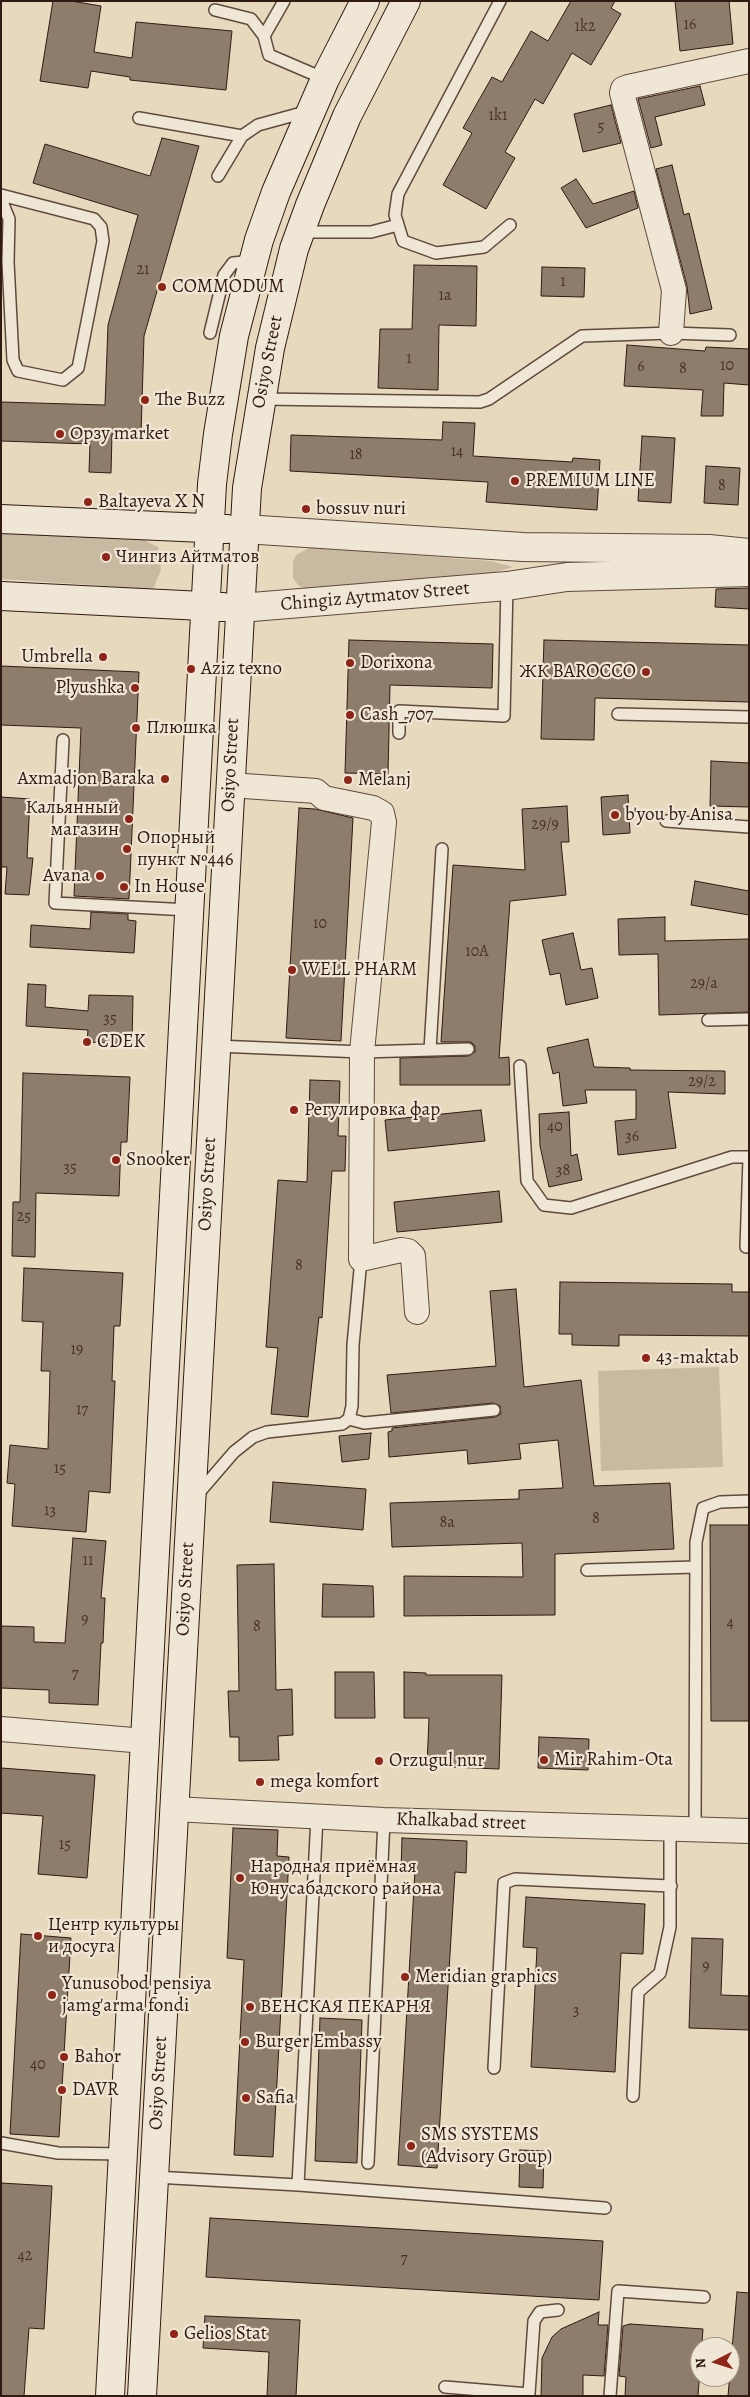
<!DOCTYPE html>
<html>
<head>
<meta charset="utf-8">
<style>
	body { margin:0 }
	#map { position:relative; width:750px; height:2397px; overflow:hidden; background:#e7d9be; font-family:Alegreya,serif }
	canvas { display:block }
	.frame { position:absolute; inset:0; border:2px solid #301a12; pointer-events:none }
	.north { position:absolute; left:690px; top:2337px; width:50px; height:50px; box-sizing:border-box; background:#efe6d5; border:1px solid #a39487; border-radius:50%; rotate:265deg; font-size:14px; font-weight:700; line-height:20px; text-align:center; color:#301a12 }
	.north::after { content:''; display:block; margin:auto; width:18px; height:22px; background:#8f2418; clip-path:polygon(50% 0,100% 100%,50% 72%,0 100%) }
</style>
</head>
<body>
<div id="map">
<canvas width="750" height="2397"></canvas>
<div class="frame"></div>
<div class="north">N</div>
</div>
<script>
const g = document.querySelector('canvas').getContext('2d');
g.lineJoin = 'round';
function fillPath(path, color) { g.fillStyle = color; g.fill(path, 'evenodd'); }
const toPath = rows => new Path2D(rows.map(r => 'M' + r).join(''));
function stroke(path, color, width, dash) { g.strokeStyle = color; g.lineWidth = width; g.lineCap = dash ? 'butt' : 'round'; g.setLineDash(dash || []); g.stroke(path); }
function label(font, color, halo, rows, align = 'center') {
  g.font = font + ' Alegreya,serif'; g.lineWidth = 4.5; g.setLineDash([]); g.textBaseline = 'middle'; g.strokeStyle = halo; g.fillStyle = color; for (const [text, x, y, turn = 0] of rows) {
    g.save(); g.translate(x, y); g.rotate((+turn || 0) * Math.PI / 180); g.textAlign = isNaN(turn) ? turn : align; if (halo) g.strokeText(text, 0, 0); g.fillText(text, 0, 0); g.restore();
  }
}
const green = toPath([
	[1,530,142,539,158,547,161,570,153,589,1,579],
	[311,547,490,561,513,567,490,574,305,589,298,585,293,578,293,562,296,555],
	[719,1367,723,1467,601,1471,598,1371]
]);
const building = toPath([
	[53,1,71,1,101,6,94,52,132,58,136,22,232,31,226,90,130,80,130,77,91,71,88,88,40,81,53,1],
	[571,1,615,1,611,8,621,14,591,65,572,53,543,104,535,99,505,152,515,158,486,209,443,185,472,133,463,128,492,77,502,82,531,31,548,41,571,1],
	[675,1,729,1,733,44,680,51,675,1],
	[700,86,705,105,655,117,662,145,651,148,638,99,700,86],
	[611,105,621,143,583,152,574,114,611,105],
	[162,138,199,146,144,336,141,435,112,434,111,473,89,472,90,444,1,441,1,402,105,405,108,325,138,215,33,183,45,144,150,176,162,138],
	[672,165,684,215,689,213,712,309,690,314,687,286,656,169,672,165],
	[576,179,593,204,634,191,638,208,586,228,561,188,576,179],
	[414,265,477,266,476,326,439,325,438,390,378,388,380,329,412,329,414,265],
	[542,267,585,268,584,297,541,296,542,267],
	[627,345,705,351,706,347,749,349,749,385,724,383,723,416,701,416,703,390,624,386,627,345],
	[443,422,475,423,473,456,572,462,573,458,600,460,597,510,486,502,488,482,290,471,291,435,442,440,443,422],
	[642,436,675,438,671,503,638,501,642,436],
	[706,466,740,468,738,505,704,503,706,466],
	[749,588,749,609,715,607,716,589,749,588],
	[349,640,493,644,492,688,390,685,388,774,345,773,349,640],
	[544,640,749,645,749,702,595,698,594,740,541,739,544,640],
	[1,666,139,672,129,899,74,896,81,728,1,725,1,666],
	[711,761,749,763,749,807,710,806,711,761],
	[628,795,630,833,603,835,601,797,628,795],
	[1,797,30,799,27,858,33,858,29,895,5,894,7,867,1,867,1,797],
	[567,806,569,842,561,842,566,895,510,901,499,1058,509,1057,510,1085,400,1085,400,1058,468,1056,475,1052,475,1046,471,1042,441,1042,453,865,525,870,522,809,567,806],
	[299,808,315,809,353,818,341,1041,286,1038,299,808],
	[695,881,749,891,749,915,691,905,695,881],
	[91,912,128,914,128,920,136,921,134,953,30,947,31,925,90,929,91,912],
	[665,917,665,941,749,939,749,1012,659,1015,658,954,619,955,618,919,665,917],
	[573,933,581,970,592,968,598,998,566,1005,560,973,550,975,542,940,573,933],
	[28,984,46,985,45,1007,88,1011,89,995,133,996,132,1044,87,1042,88,1030,26,1026,28,984],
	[588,1039,594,1067,630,1068,630,1070,725,1071,725,1094,668,1092,676,1148,618,1155,615,1121,636,1119,636,1090,585,1090,587,1103,563,1106,559,1072,553,1074,547,1048,588,1039],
	[23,1073,130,1077,127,1142,121,1142,119,1196,36,1193,35,1257,12,1256,13,1202,20,1202,23,1073],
	[310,1080,340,1081,338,1136,346,1136,345,1171,332,1171,322,1318,319,1317,308,1417,271,1414,278,1348,266,1347,278,1180,307,1182,310,1080],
	[481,1110,485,1141,388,1151,385,1120,481,1110],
	[569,1112,571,1156,577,1154,582,1180,549,1187,540,1146,539,1114,569,1112],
	[499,1191,502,1222,397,1232,394,1202,499,1191],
	[24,1268,123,1273,120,1326,114,1326,112,1381,115,1381,110,1493,89,1491,86,1532,12,1526,15,1484,7,1483,10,1445,48,1449,50,1371,41,1371,43,1322,22,1321,24,1268],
	[560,1282,732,1284,732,1292,749,1292,749,1336,619,1335,619,1346,572,1345,572,1334,559,1334,560,1282],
	[516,1289,524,1387,581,1380,594,1486,670,1483,674,1549,555,1554,555,1615,404,1616,404,1576,523,1577,522,1543,392,1547,390,1503,519,1499,519,1490,563,1488,558,1440,519,1444,521,1459,468,1464,467,1450,389,1457,388,1432,392,1431,392,1428,495,1417,501,1414,500,1406,493,1403,391,1413,387,1375,496,1366,490,1291,516,1289],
	[371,1433,369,1459,342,1462,339,1436,371,1433],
	[273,1482,366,1489,363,1530,270,1522,273,1482],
	[710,1525,749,1525,749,1721,711,1721,710,1525],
	[73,1538,106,1541,101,1598,105,1598,103,1643,101,1643,98,1705,49,1703,49,1690,1,1688,1,1626,34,1627,34,1642,65,1643,73,1538],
	[274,1564,276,1690,292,1689,293,1735,278,1736,279,1760,239,1761,239,1737,230,1737,228,1691,239,1691,237,1565,274,1564],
	[323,1584,373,1586,374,1617,322,1617,323,1584],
	[335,1672,374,1672,375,1718,335,1718,335,1672],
	[404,1672,426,1673,426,1675,502,1675,499,1769,427,1766,429,1718,404,1718,404,1672],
	[539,1737,589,1739,588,1770,538,1768,539,1737],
	[1,1768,95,1775,87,1878,38,1874,43,1816,1,1813,1,1768],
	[233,1828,278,1830,277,1856,289,1857,273,2157,234,2155,244,1960,227,1958,233,1828],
	[402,1838,467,1841,466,1873,455,1872,437,2168,398,2165,415,1870,401,1870,402,1838],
	[526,1897,645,1904,643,1954,621,1953,615,2072,531,2067,537,1948,523,1947,526,1897],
	[21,1934,71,1938,59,2137,10,2134,21,1934],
	[692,1938,723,1939,721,1995,749,1996,749,2030,689,2028,692,1938],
	[320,2018,362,2020,357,2163,315,2161,320,2018],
	[520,2150,544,2151,543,2188,519,2187,520,2150],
	[1,2183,52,2186,44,2329,29,2328,24,2396,1,2396,1,2183],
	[210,2218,603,2241,599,2300,206,2277,210,2218],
	[737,2292,749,2293,749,2396,728,2396,737,2292],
	[599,2312,598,2325,608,2325,604,2376,583,2375,583,2396,541,2396,542,2358,552,2337,561,2329,599,2312],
	[205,2316,300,2320,296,2396,267,2396,269,2352,203,2348,205,2316],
	[630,2324,703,2329,698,2396,625,2396,626,2377,619,2376,623,2326,630,2324]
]);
const service = toPath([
	[500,1,398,194,395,215,403,241,436,253,484,247,510,225],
	[215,10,251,19,264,36,269,55,325,79],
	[264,36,284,1],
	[139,118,242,136],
	[218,176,242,136,258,125,309,111],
	[1,195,94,219,101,227,103,241,78,368,63,380,18,371,13,360,8,262,9,219,1,199],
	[300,232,371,232,398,225],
	[210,333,224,275,233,263,253,261],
	[262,399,480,402,489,399,582,336,671,333,730,335],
	[618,714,749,717],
	[399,733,399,711,504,716,507,586],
	[63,740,55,903,189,910],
	[666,821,749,827],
	[708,1020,749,1019],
	[216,1046,362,1052,468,1049],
	[430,1050,442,849],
	[520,1066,527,1181,544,1205,571,1208,732,1157,749,1157],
	[746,1247,749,1159],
	[349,1419,364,1423,494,1410],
	[197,1495,234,1452,253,1437,267,1432,342,1424,349,1419,352,1406,353,1345,361,1259],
	[587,1570,696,1567],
	[317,1817,298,2185,605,2208],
	[695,1829,696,1542,703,1508,720,1502,749,1501],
	[494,2068,504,1883,515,1879,671,1886],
	[633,2096,638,1992,660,1973,670,1927,670,1829],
	[1,2143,58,2153,123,2154],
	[368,2163,384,1820],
	[155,2177,298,2185],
	[445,2387,529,2394,529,2396],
	[529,2394,534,2321,540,2312,558,2310],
	[610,2396,618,2291,704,2297]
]);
const minor = toPath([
	[671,333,674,290,622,93,623,89,628,87,749,61],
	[230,785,316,791,324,798,373,808,382,813,384,822,362,1052,361,1259,401,1250,408,1251,413,1256,417,1312],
	[1,1729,145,1741],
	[174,1809,384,1820,749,1831]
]);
const tertiary = toPath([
	[244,529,523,547,709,549,749,553],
	[240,608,507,586,567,577,749,572]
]);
const secondary = toPath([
	[1,519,227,529],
	[1,596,223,607],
	[110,2396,212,484,218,434,234,336,259,240,276,192,325,79,365,1],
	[142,2396,247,488,270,348,294,249,310,205,347,116,406,1]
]);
const markers = [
	[162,287,5,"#8f2418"],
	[145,400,5,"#8f2418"],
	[60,434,5,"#8f2418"],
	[515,481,5,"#8f2418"],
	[88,502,5,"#8f2418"],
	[306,509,5,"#8f2418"],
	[106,557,5,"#8f2418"],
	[103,657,5,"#8f2418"],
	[350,663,5,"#8f2418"],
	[191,669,5,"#8f2418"],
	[646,672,5,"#8f2418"],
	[135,688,5,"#8f2418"],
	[350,715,5,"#8f2418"],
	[136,728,5,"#8f2418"],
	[165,779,5,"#8f2418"],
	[348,780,5,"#8f2418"],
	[615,815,5,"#8f2418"],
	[129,819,5,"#8f2418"],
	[127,849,5,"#8f2418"],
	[100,876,5,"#8f2418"],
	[124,887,5,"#8f2418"],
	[292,970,5,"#8f2418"],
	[87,1042,5,"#8f2418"],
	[294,1110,5,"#8f2418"],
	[116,1160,5,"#8f2418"],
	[646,1358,5,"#8f2418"],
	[544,1760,5,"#8f2418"],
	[379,1761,5,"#8f2418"],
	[260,1782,5,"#8f2418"],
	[240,1878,5,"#8f2418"],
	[38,1936,5,"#8f2418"],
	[405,1977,5,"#8f2418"],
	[52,1995,5,"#8f2418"],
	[250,2007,5,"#8f2418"],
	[245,2042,5,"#8f2418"],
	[64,2057,5,"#8f2418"],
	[62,2090,5,"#8f2418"],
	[246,2098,5,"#8f2418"],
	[411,2146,5,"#8f2418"],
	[174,2334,5,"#8f2418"]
];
const numberNames = [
	["16",690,25],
	["1k2",585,27],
	["1k1",498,116],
	["5",601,127],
	["21",143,270],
	["1",563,282],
	["1a",445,296],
	["1",409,359],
	["10",727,366],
	["6",641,367],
	["8",683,369],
	["14",457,452],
	["18",356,455],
	["8",722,486],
	["29/9",545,825],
	["10",320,924],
	["10A",477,952],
	["29/a",704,984],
	["35",110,1019],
	["29/2",702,1082],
	["40",555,1127],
	["36",632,1137],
	["35",70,1168],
	["38",563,1171],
	["25",24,1217],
	["8",299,1266],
	["19",77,1350],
	["17",82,1410],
	["15",60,1469],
	["13",50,1511],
	["8",596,1519],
	["8a",447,1523],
	["11",88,1561],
	["9",85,1620],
	["4",730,1623],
	["8",257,1627],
	["7",75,1674],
	["15",65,1845],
	["9",706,1967],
	["3",576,2011],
	["40",38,2065],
	["42",25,2256],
	["7",404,2259]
];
const poiNames = [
	["COMMODUM",172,287],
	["The Buzz",155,400],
	["Орзу market",70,434],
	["PREMIUM LINE",525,481],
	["Baltayeva X N",98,502],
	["bossuv nuri",316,509],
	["Чингиз Айтматов",116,557],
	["Umbrella",93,657,"right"],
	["Dorixona",360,663],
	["Aziz texno",201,669],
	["ЖК BAROCCO",636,672,"right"],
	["Plyushka",125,688,"right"],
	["Cash_707",360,715],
	["Плюшка",146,728],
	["Axmadjon Baraka",155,779,"right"],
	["Melanj",358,780],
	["Кальянный",119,808,"right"],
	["магазин",119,830,"right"],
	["b'you by Anisa",625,815],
	["Опорный",137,838],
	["пункт №446",137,860],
	["Avana",90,876,"right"],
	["In House",134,887],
	["WELL PHARM",302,970],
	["CDEK",97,1042],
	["Регулировка фар",304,1110],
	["Snooker",126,1160],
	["43-maktab",656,1358],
	["Mir Rahim-Ota",554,1760],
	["Orzugul nur",389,1761],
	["mega komfort",270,1782],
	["Народная приёмная",250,1867],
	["Юнусабадского района",250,1889],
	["Центр культуры",48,1925],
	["и досуга",48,1947],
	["Meridian graphics",415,1977],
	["Yunusobod pensiya",62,1984],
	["jamg'arma fondi",62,2006],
	["ВЕНСКАЯ ПЕКАРНЯ",260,2007],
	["Burger Embassy",255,2042],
	["Bahor",74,2057],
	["DAVR",72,2090],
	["Safia",256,2098],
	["SMS SYSTEMS",421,2135],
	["(Advisory Group)",421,2157],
	["Gelios Stat",184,2334]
];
const streetNames = [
	["Osiyo Street",268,362,-79],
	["Chingiz Aytmatov Street",375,597,-5],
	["Osiyo Street",231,765,-87],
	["Osiyo Street",208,1184,-87],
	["Osiyo Street",186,1589,-87],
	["Khalkabad street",461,1822,2],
	["Osiyo Street",159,2083,-87]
];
fillPath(green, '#c8b9a1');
fillPath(building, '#8f7d6b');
stroke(building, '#301a12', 1);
stroke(service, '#5e4a3d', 14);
stroke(minor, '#5e4a3d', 26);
stroke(tertiary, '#5e4a3d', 30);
stroke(secondary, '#301a12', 30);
stroke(service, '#efe6d5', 11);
stroke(minor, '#efe6d5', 24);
stroke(tertiary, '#efe6d5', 28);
stroke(secondary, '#efe6d5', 28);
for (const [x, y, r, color] of markers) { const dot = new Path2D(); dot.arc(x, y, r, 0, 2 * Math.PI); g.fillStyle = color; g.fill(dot); stroke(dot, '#efe6d5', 2); }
label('16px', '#483328', null, numberNames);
label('19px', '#301a12', '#efe6d5', poiNames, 'left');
label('19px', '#301a12', '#efe6d5', streetNames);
</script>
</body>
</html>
